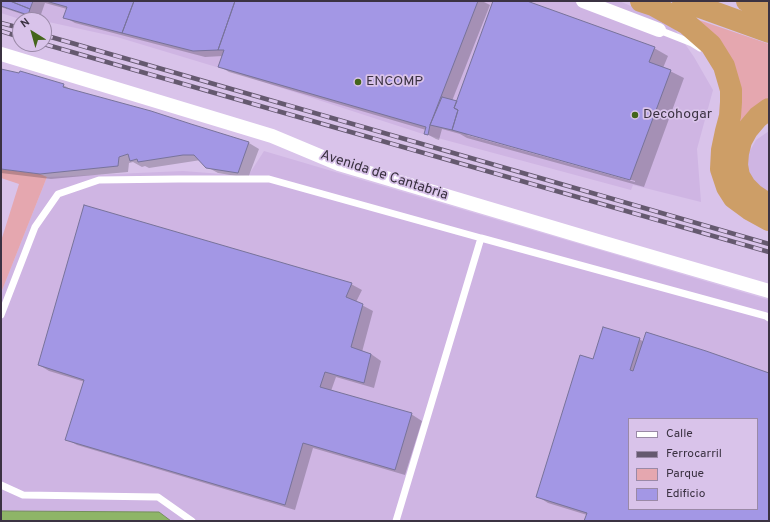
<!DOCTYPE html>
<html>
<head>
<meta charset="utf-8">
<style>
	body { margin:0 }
	#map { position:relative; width:770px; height:522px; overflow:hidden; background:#d9c3ea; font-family:Overpass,sans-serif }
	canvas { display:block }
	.frame { position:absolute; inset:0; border:2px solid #3b3242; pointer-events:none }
	.legend { position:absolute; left:628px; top:418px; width:130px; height:92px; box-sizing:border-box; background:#d9c3ea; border:1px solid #9a89a7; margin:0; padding:5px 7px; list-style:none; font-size:12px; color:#3b3242 }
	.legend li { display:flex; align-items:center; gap:8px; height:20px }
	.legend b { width:20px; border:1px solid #9a89a7 }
	.north { position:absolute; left:12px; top:12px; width:40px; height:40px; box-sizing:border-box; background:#d9c3ea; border:1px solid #9a89a7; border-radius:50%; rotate:323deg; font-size:11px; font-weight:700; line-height:16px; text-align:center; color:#3b3242 }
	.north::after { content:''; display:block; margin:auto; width:14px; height:18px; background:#44651b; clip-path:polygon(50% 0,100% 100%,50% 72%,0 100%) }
</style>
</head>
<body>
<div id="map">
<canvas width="770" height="522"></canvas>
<div class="frame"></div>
<ul class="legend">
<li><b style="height:5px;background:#fff"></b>Calle</li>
<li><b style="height:5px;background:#65596f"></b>Ferrocarril</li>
<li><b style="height:11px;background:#e5a7af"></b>Parque</li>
<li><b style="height:11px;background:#a397e5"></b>Edificio</li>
</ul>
<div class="north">N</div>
</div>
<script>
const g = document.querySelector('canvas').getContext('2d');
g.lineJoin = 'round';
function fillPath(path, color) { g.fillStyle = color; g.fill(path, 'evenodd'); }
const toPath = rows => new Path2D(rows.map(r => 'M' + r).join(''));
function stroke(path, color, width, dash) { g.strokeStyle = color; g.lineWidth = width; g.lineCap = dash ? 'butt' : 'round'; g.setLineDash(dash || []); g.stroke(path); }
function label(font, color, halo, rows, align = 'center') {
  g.font = font + ' Overpass,sans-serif'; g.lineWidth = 3.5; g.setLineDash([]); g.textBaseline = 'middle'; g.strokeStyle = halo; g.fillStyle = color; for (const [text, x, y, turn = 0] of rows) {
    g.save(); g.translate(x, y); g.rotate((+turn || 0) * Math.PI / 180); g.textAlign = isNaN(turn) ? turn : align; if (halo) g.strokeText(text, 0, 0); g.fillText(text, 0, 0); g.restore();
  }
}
const built = toPath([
	[1,1,619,1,643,11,672,25,694,57,713,90,697,149,701,202,633,185,631,190,423,134,223,69,117,37,44,21,44,20,33,19,32,20,23,20,1,13],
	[769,131,769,196,749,180,747,156,756,140],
	[264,151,769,300,769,521,171,521,158,512,1,511,1,293,47,177,183,171,248,176],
	[629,419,757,419,757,509,629,509]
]);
const green = toPath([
	[696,19,769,44,769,97,751,109,740,123],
	[1,169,40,174,47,177,1,293,1,241,19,184,1,178]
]);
const water = toPath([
	[1,511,159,512,171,521,1,521,1,511]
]);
const shadow = toPath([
	[1,1,482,1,490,5,452,101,457,103,494,1,524,1,654,48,668,56,663,68,670,71,684,78,644,187,467,138,460,134,442,129,439,140,436,139,425,133,426,130,229,72,219,66,223,56,205,57,75,23,64,17,67,9,45,3,39,20,1,7],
	[467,133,635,181,635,182,467,135],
	[1,70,63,85,74,91,249,143,259,149,248,178,218,173,207,167,201,160,149,168,145,166,142,167,133,162,129,163,128,172,51,179,1,173],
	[351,284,362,290,356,302,373,311,362,352,371,354,381,361,374,388,336,377,331,391,411,414,422,421,405,475,313,448,295,510,77,445,66,439,85,382,49,371,39,365],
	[639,339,644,342,769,374,769,521,585,521,587,515,548,503,537,496,593,360],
	[629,419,757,419,757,509,629,509]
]);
const building = toPath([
	[1,1,10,1,30,9,28,15,1,6,1,1],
	[10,1,33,1,30,9,10,1],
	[46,1,134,1,122,33,63,18,67,7,46,1],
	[134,1,235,1,218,50,193,51,122,33,134,1],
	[235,1,478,1,430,125,428,135,424,134,426,127,218,67,224,50,218,50,235,1],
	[493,1,527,1,655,47,649,62,671,70,630,180,452,130,458,110,454,108,493,1],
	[1,69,19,73,20,71,64,84,63,87,151,111,191,124,249,142,238,173,206,168,194,155,183,155,138,162,137,159,130,161,128,154,119,157,118,166,40,174,1,169,1,69],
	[442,97,457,101,454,108,458,110,452,130,430,125,442,97],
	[84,205,352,283,346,297,363,304,351,347,371,354,364,383,325,372,320,387,412,413,395,470,303,443,285,505,65,440,84,380,38,365,84,205],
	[603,327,640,338,630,370,633,371,646,332,706,351,769,373,769,521,584,521,587,513,536,497,580,355,593,359,603,327],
	[629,419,757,419,757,509,629,509,629,419]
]);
const lane = toPath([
	[659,30,692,43,700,48],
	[1,315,35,227,58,194,99,180,178,179,269,179,481,238],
	[1,485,23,495,158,497,192,521],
	[396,521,481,238,766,316,769,318]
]);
const street = toPath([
	[583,1,659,30],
	[1,54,272,136,339,164,601,242,769,291]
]);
const highway = toPath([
	[641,1,653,5,687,24,711,45,724,66,731,90,731,102,730,116,726,131,722,150,721,169,727,187,734,198,749,209,769,220],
	[683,1,769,32],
	[747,1,769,9],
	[769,109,758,117,747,130,741,141,738,153,737,165,739,176,745,186,754,195,763,201,769,202]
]);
const rail = toPath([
	[1,23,20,28],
	[1,31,20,37],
	[44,35,769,244],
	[44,44,769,252]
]);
const markers = [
	[358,82,4,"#44651b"],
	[635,115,4,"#44651b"]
];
const poiNames = [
	["ENCOMP",366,82],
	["Decohogar",643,115]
];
const streetNames = [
	["Avenida de Cantabria",384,176,18]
];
fillPath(built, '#cfb5e3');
fillPath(green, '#e5a7af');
fillPath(water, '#8eb567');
stroke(water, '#758e5c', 1);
fillPath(shadow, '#0003');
fillPath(building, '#a397e5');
stroke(building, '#78739a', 1);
stroke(lane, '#fff', 7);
stroke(street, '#fff', 14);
stroke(highway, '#cd9e67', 22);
stroke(rail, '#65596f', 4.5);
stroke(rail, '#d9c3ea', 3, [9]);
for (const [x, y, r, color] of markers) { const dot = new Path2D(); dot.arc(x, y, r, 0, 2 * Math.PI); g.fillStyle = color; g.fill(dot); stroke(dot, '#d9c3ea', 1.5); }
label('14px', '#3b3242', '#d9c3ea', poiNames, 'left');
label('14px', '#3b3242', '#d9c3ea', streetNames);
</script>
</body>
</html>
